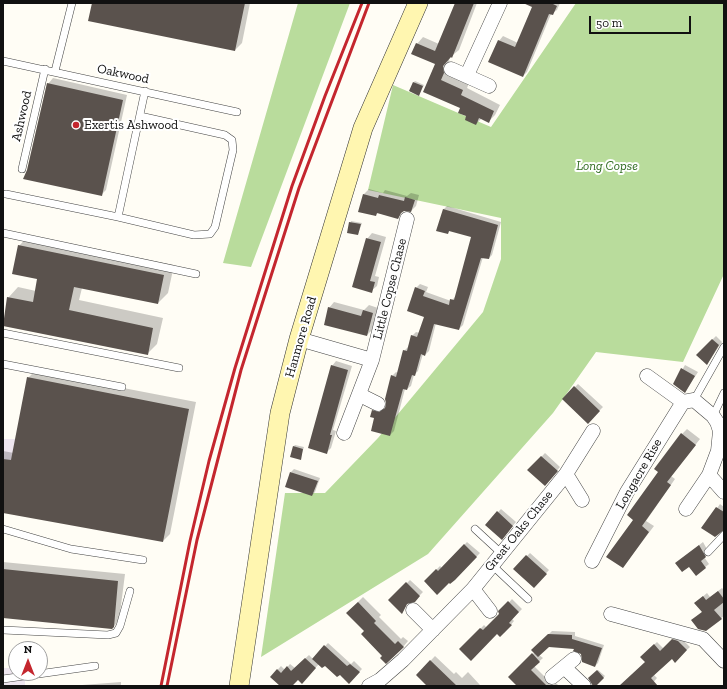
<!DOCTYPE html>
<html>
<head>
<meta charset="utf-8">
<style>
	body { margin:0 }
	#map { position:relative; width:727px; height:689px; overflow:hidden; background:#fffdf5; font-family:"Zilla Slab",serif }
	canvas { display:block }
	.frame { position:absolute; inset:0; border:4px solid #111; pointer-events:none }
	.north { position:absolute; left:8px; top:641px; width:40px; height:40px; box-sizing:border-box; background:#fff; border:1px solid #a0a0a0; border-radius:50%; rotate:0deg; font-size:11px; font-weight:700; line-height:16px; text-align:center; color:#111 }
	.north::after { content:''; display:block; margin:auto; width:14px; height:18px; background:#c4262e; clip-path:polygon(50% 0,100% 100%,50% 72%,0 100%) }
	.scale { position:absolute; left:589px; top:16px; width:102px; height:18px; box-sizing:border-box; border:2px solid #111; border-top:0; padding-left:5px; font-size:12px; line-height:14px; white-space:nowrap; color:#111; -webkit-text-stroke:3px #fff; paint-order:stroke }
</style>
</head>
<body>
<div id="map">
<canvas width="727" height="689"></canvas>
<div class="frame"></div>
<div class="north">N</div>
<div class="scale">50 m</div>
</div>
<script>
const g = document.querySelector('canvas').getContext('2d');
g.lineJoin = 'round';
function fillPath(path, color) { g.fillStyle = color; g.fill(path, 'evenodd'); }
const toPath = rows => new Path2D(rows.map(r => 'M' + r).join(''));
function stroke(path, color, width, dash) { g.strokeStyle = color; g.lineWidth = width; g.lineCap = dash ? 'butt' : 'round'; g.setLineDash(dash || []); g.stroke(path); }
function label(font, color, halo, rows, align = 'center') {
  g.font = font + ' "Zilla Slab",serif'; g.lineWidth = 4; g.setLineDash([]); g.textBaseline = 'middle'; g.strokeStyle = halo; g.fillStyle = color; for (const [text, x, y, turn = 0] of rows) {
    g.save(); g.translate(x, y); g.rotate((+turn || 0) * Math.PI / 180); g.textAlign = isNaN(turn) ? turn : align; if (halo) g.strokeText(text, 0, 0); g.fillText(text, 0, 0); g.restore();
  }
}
const industrial = toPath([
	[3,439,19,439,3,490],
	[3,668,16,668,16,673,25,673,25,686,3,686]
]);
const forest = toPath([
	[298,3,350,3,251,267,223,263],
	[576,3,724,3,724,274,683,362,596,352,553,413,428,554,261,657,285,493,325,493,378,438,483,312,501,259,501,218,368,190,393,85,491,127]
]);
const shadow = toPath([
	[93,3,250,3,242,43,235,50],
	[456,3,477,3,459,50,449,58,450,66,469,83,467,88,500,105,495,115,489,121,482,118,476,124,461,107,424,91,437,63,417,44,423,37,439,44],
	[534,3,560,3,557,10,551,14,527,72,523,76,499,41,503,36,518,43],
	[53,78,127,95,106,190,101,195,48,84],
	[415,81,424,85,420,93,414,82],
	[369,189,383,193,385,190,407,196,411,193,419,195,416,206,411,211,404,210,398,218,378,213,375,215,364,194],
	[447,206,501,222,492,255,489,258,483,257,463,325,459,329,436,323,429,351,425,355,423,354,418,371,414,375,411,386,407,389,405,389,394,431,390,435,375,417,373,411,376,407,383,409,387,407,392,376,396,372,398,373,404,351,408,347,412,336,416,332,420,333,425,317,416,288,420,284,428,287,426,292,451,301,456,296,472,236,450,230,448,233,443,210],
	[351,221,362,223,358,234,348,232],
	[372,233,386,237,375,276,379,277,377,286,371,291,354,286,367,239],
	[29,235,174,265,168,293,158,303,82,288,79,300,163,318,157,344,147,354,3,325,8,298,18,287,36,291,39,278,19,246],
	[334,302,364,310,369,305,378,308,372,330,367,335,329,308],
	[716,336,722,342,707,364,697,355],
	[336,361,352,366,333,430,336,431,331,448,327,452,332,366],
	[685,365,698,372,685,392,674,384],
	[35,371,196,402,170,534,163,541,3,512,3,451,14,453,28,378],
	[578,384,603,407,588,422,563,399],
	[687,429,700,439,671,476,675,479,646,521,654,526,623,567,634,519,659,472,682,434],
	[295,445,304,447,300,459,294,446],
	[545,453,560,467,548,481,529,470],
	[294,469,320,478,315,492,312,495,291,472],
	[720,504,724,507,724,528,703,528],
	[501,509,516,522,505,535,498,512],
	[467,542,480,553,455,579,425,581,440,566,442,568],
	[703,542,709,553,704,557,709,564,696,575,689,566,680,560],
	[530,553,549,570,534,587,514,569],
	[3,562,125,574,119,621,112,628,3,617],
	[410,580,423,592,414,601,408,603,402,613,390,600],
	[722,588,724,590,724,616,706,630,697,616,703,611,700,599,707,593,710,597],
	[363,597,381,615,379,617,401,639,403,637,408,641,403,647,384,656,365,631,347,613],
	[512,599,522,609,512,619,514,621,504,633,497,632,461,649,484,625,487,628],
	[552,631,575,632,575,636,604,645,598,663,595,666,576,648,548,646,539,655,543,658,534,666,553,685,556,683,559,686,519,686,510,677,535,652,533,650],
	[676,637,681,638,690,647,675,661,672,658,654,675,657,678,650,686,627,686,646,662,641,657,657,642,664,649],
	[328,643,351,664,354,661,362,669,349,682,340,673,325,664,319,664,305,679,298,679,292,686,281,686,271,677,281,666,285,670,290,664,295,668,309,655,313,659],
	[435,656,454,674,456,672,462,678,468,672,480,685,430,686,417,675],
	[598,670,605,676,595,686,590,678],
	[121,682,121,686,69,686]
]);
const building = toPath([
	[92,3,245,3,235,51,88,21],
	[455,3,474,3,452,58,451,57,443,66,444,73,441,80,463,90,461,95,494,111,489,123,479,118,476,125,465,120,466,116,458,113,460,108,423,92,435,64,411,54,416,43,435,51],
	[523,3,554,3,553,4,557,6,553,15,549,14,523,77,488,62,498,40,515,47,532,7],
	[413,82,423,86,419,96,409,91],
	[47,83,123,100,102,196,23,179,27,170],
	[363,194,378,198,379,195,404,201,405,197,415,200,411,212,404,211,401,213,398,219,377,213,376,216,358,212],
	[443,209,498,225,489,259,481,258,459,330,434,324,425,356,421,354,415,376,412,375,407,390,403,389,390,436,371,431,374,418,370,417,372,410,379,412,385,408,386,403,385,399,391,375,396,377,403,350,407,351,411,335,417,337,424,317,407,311,415,287,425,291,423,296,449,305,450,299,454,300,471,237,449,231,448,234,436,231],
	[349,222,361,224,358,235,347,233],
	[366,238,381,242,370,281,375,282,372,293,352,287],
	[18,245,164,275,158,304,74,287,69,310,153,328,148,355,3,326,7,297,33,302,37,279,12,274],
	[328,307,361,316,363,310,373,313,367,336,324,325],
	[712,339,719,345,707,365,696,355],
	[331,365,348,370,330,435,332,435,327,454,308,448],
	[681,368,695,376,685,393,673,384],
	[27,377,189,409,163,542,3,513,3,459,11,460],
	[574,386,600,411,588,424,562,399],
	[681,433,696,445,667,482,671,485,642,526,649,532,623,568,606,557,633,520,627,515,658,472,654,469],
	[293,446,303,449,301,460,290,457],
	[541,456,558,471,545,486,527,470],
	[290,472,318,481,312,496,285,487],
	[716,507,724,512,724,530,715,537,701,528],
	[497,511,513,526,502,540,485,525],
	[464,544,477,557,455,580,450,584,449,583,437,595,424,581,436,569,438,571],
	[699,545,706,557,701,561,706,568,696,576,689,567,682,572,675,563],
	[526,555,547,574,534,588,513,569],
	[3,569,118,581,114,627,112,629,3,618],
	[406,582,420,596,415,602,407,604,402,614,388,600],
	[718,591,724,599,724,602,714,610,722,619,706,631,698,629,691,620,702,612,694,603,703,596,706,600],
	[508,601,519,612,509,623,512,625,500,637,497,634,471,661,459,649,480,628,483,630,499,614,498,611],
	[358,602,376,621,374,623,395,644,398,641,404,647,386,664,380,658,382,656,361,634,364,631,346,613],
	[548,634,572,635,572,639,602,648,595,667,582,662,581,654,573,651,574,649,549,647,538,657,531,650],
	[672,639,678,641,687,650,675,663,672,659,651,678,658,686,619,686,645,662,640,657,654,644,660,651],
	[324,645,347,666,350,664,360,672,349,684,340,675,337,677,325,666,322,668,312,659],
	[532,653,540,662,531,670,547,686,517,686,508,677],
	[305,658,316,668,302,684,298,680,292,686,280,686,270,677,277,669,281,673,287,666,291,671],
	[430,660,457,686,427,686,416,675],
	[597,670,604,678,596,686,593,686,588,678]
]);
const lane = toPath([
	[3,61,237,112],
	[55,71,72,3],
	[22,169,45,69],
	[6,194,118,217,145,91],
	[118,217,194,235,210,234,215,227,233,150,232,140,225,135,140,116],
	[3,233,196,274],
	[3,333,179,368],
	[3,364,122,387],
	[694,400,724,347],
	[713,416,724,393],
	[3,529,71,549,143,560],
	[475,529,501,553],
	[708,552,724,535],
	[492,565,528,599],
	[3,630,108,635,116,633,120,626,130,591],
	[3,679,95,666]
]);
const street = toPath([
	[451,69,489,86],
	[467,75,500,3],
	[299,339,372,360],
	[647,376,683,402],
	[360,395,378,404],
	[344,433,372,360,407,219],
	[566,474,582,500],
	[709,475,724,492],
	[592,561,627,492,683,402,694,400,713,416,717,422,720,431,718,451,709,475,686,509],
	[473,589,490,611],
	[413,610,433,630],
	[611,614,703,639,724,661],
	[565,668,584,686],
	[552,677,574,659],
	[369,686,380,680,403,660,473,589,566,474,593,431]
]);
const secondary = toPath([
	[239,686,280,413,299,339,363,128,418,3]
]);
const rail = toPath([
	[161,686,190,541,209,461,235,368,292,186,325,96,362,3],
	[167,686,197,540,241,370,299,188,369,3]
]);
const markers = [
	[76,125,4,"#c4262e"]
];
const streetNames = [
	["Oakwood",123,74,12],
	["Ashwood",22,116,-77],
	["Little Copse Chase",390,289,-76],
	["Hanmore Road",301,337,-74],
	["Longacre Rise",639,474,-60],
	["Great Oaks Chase",519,531,-51]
];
const poiNames = [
	["Exertis Ashwood",84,125]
];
const parkNames = [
	["Long Copse",607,166]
];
fillPath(industrial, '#eee6ef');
fillPath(forest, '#b9dc9c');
fillPath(shadow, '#0003');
fillPath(building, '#5a524d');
stroke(lane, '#444', 8);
stroke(street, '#444', 15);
stroke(secondary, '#333', 20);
stroke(lane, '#fff', 7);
stroke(street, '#fff', 14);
stroke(secondary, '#fff6b0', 19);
stroke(rail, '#c4262e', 3);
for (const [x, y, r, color] of markers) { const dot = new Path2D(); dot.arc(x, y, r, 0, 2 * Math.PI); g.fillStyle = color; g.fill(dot); stroke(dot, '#fff', 1.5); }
label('13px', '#111', '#fff', streetNames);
label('13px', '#111', '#fff', poiNames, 'left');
label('italic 13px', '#2f6b1f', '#fff', parkNames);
</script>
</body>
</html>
